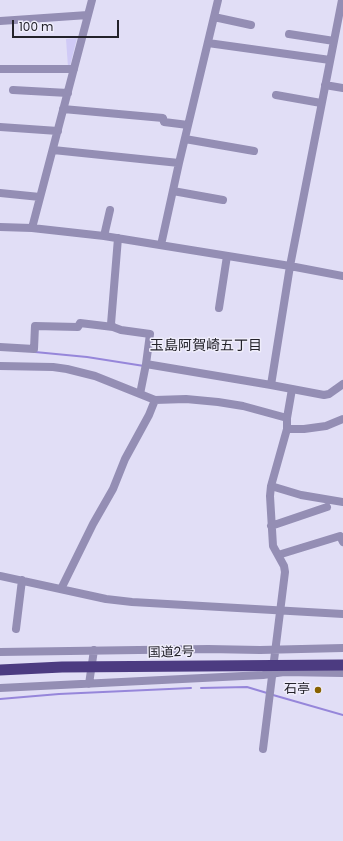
<!DOCTYPE html>
<html>
<head>
<meta charset="utf-8">
<style>
	body { margin:0 }
	#map { position:relative; width:343px; height:841px; overflow:hidden; background:#e1def6; font-family:Poppins,sans-serif }
	canvas { display:block }
	.scale { position:absolute; left:12px; top:20px; width:107px; height:18px; box-sizing:border-box; border:2px solid #23222a; border-top:0; padding-left:5px; font-size:12px; line-height:14px; white-space:nowrap; color:#23222a; -webkit-text-stroke:3px #efedfb; paint-order:stroke }
</style>
</head>
<body>
<div id="map">
<canvas width="343" height="841"></canvas>
<div class="scale">100 m</div>
</div>
<script>
const g = document.querySelector('canvas').getContext('2d');
g.lineJoin = 'round';
function fillPath(path, color) { g.fillStyle = color; g.fill(path, 'evenodd'); }
const toPath = rows => new Path2D(rows.map(r => 'M' + r).join(''));
function stroke(path, color, width, dash) { g.strokeStyle = color; g.lineWidth = width; g.lineCap = dash ? 'butt' : 'round'; g.setLineDash(dash || []); g.stroke(path); }
function label(font, color, halo, rows, align = 'center') {
  g.font = font + ' Poppins,"Noto Sans JP",sans-serif'; g.lineWidth = 3; g.setLineDash([]); g.textBaseline = 'middle'; g.strokeStyle = halo; g.fillStyle = color; for (const [text, x, y, turn = 0] of rows) {
    g.save(); g.translate(x, y); g.rotate((+turn || 0) * Math.PI / 180); g.textAlign = isNaN(turn) ? turn : align; if (halo) g.strokeText(text, 0, 0); g.fillText(text, 0, 0); g.restore();
  }
}
const green = toPath([
	[77,38,70,66,68,67,66,39]
]);
const stream = toPath([
	[35,352,87,357,144,366],
	[201,688,247,687,267,693],
	[273,695,343,715],
	[0,699,59,694,191,688]
]);
const minor = toPath([
	[342,0,290,266,271,385,324,395,329,394,343,384],
	[214,17,251,25],
	[0,21,88,15],
	[289,34,334,41],
	[208,43,330,60],
	[0,69,74,69],
	[325,85,343,88],
	[13,90,68,93],
	[276,95,321,103],
	[63,109,163,118,164,122,188,125],
	[0,127,58,131],
	[185,139,254,151],
	[53,150,179,163],
	[173,191,223,200],
	[0,193,40,197],
	[0,227,32,228,104,236,290,266,343,276],
	[32,228,92,0],
	[104,236,110,210],
	[118,238,111,324,113,327,121,330,150,334,146,364,140,394],
	[161,245,179,163,218,0],
	[219,308,227,256],
	[0,347,34,349,35,326,78,327,80,323,113,327],
	[146,364,271,385],
	[0,366,53,367,67,369,95,376,155,400,186,399,218,402,243,406,287,418],
	[287,429,304,429,326,426,343,419],
	[271,486,301,495,343,502],
	[271,526,327,507],
	[278,555,340,536,343,542],
	[0,576,106,599,132,602,343,614],
	[61,589,93,524,113,489,125,459,149,415,155,400],
	[16,629,22,580],
	[0,652,208,649,260,650,343,648],
	[89,684,94,650],
	[0,688,263,675,284,672,343,673],
	[263,749,285,572,284,566,273,546,270,496,271,486,287,429,287,418,292,389]
]);
const trunkBridge = toPath([
	[0,670,62,667,343,665]
]);
const markers = [
	[318,690,4,"#886200"]
];
const streetNames = [
	["国道2号",171,653,-1]
];
const poiNames = [
	["石亭",310,690]
];
const neighbourhoodNames = [
	["玉島阿賀崎五丁目",206,346]
];
fillPath(green, '#d0caf6');
stroke(stream, '#9686da', 2);
stroke(minor, '#948eb4', 8);
stroke(trunkBridge, '#4c3b81', 11);
for (const [x, y, r, color] of markers) { const dot = new Path2D(); dot.arc(x, y, r, 0, 2 * Math.PI); g.fillStyle = color; g.fill(dot); stroke(dot, '#efedfb', 1.5); }
label('13px', '#23222a', '#efedfb', streetNames);
label('13px', '#23222a', '#efedfb', poiNames, 'right');
label('14px', '#23222a', '#efedfb', neighbourhoodNames);
</script>
</body>
</html>
